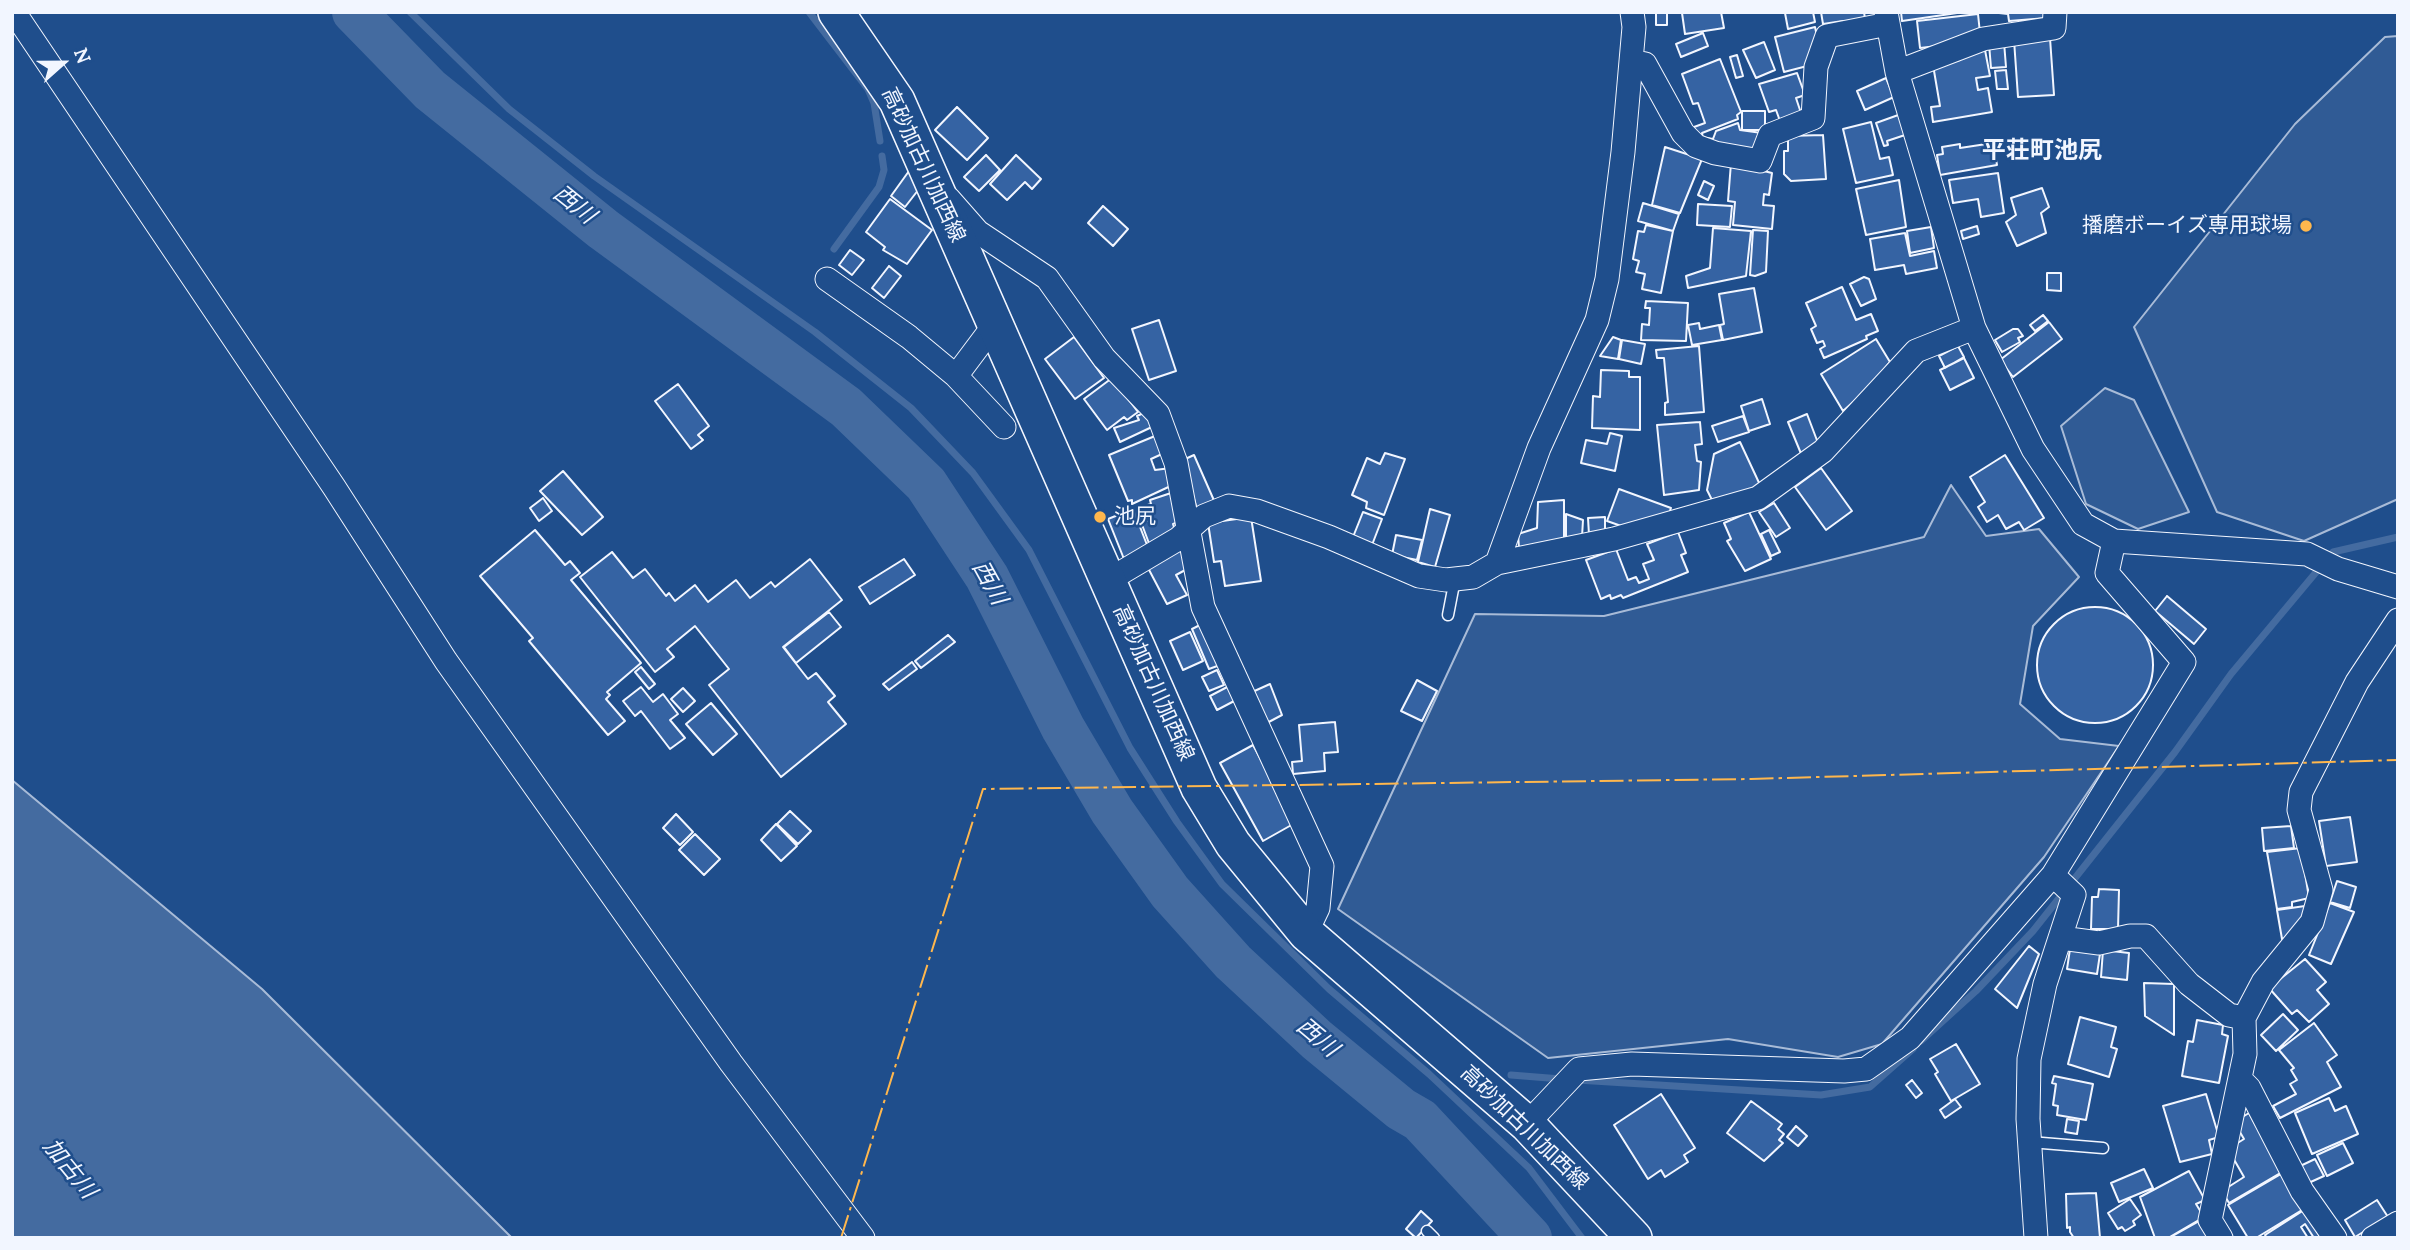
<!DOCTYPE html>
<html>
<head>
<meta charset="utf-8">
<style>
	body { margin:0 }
	#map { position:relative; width:2410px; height:1250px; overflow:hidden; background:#1f4e8c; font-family:Lora,serif }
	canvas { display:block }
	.frame { position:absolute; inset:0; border:14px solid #f2f6ff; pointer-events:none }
	.north { position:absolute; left:28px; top:28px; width:70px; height:70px; -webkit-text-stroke:5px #1f4e8c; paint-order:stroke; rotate:69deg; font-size:19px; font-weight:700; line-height:28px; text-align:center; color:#f2f6ff }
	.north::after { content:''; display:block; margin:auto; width:24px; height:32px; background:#f2f6ff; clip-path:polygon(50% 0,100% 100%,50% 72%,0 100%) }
</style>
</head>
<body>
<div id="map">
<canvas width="2410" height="1250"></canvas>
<div class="frame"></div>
<div class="north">N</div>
</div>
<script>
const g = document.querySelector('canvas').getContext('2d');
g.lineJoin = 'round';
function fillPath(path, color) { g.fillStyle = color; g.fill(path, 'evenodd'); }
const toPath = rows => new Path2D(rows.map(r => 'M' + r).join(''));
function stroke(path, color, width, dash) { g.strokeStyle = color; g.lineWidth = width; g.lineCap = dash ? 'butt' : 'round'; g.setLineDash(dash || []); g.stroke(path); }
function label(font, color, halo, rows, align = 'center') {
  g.font = font + ' Lora,"Noto Sans JP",serif'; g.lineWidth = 5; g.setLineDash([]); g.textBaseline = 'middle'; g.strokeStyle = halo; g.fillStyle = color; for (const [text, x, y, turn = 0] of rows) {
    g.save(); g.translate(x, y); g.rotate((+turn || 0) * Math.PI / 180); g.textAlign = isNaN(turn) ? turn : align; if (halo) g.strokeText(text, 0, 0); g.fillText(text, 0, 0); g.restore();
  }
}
const built = toPath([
	[2398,36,2398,499,2304,541,2217,512,2134,327,2295,124,2385,37,2398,36],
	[2105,388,2134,400,2189,512,2138,529,2086,504,2061,426,2105,388],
	[1951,485,1986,536,2039,529,2079,577,2033,626,2020,704,2060,739,2119,746,2044,857,1882,1044,1838,1057,1728,1039,1548,1058,1338,909,1475,614,1604,616,1924,537,1951,485]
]);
const water = toPath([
	[12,780,262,989,512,1238,12,1238,12,780]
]);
const stream = toPath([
	[410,12,509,109,594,176,815,332,911,408,973,473,1029,550,1130,748,1177,822,1222,884,1329,989,1429,1074,1529,1168,1582,1238],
	[809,12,868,89,874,103,880,141],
	[834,249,879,187,884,170,882,156],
	[1921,1041,1976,991,2033,931,2175,752,2231,674,2333,552,2398,537],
	[1511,1075,1561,1079],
	[1577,1080,1821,1095,1870,1087,1913,1049]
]);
const river = toPath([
	[354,12,430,90,603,229,846,407,926,484,987,577,1063,728,1112,811,1170,892,1233,962,1317,1040,1401,1109,1420,1120,1530,1238]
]);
const building = toPath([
	[1656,12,1667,12,1667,25,1656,25,1656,12],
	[1721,12,1724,28,1685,34,1682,13,1721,12],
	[1813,12,1815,22,1788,29,1785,13,1813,12],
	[1821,12,1864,12,1866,25,1845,29,1843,21,1823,24,1821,12],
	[1901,12,1964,12,1902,21,1901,12],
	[1990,12,2048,12,2047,18,2009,21,2008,14,1990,12],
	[1978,14,1980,33,1963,43,1920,48,1917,21,1978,14],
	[1815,27,1819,45,1811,65,1784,72,1775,37,1815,27],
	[1703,33,1708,46,1681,57,1676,44,1703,33],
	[2050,38,2054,95,2018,97,2014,40,2050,38],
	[1764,42,1775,70,1756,78,1743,50,1764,42],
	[2004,42,2006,67,1991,68,1989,44,2004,42],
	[1985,50,1990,76,1976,78,1978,90,1988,88,1992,112,1933,122,1931,107,1940,106,1933,65,1960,60,1959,55,1985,50],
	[1737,55,1743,76,1736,78,1730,57,1737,55],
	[1720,59,1741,112,1737,115,1738,119,1702,133,1703,139,1698,140,1694,127,1705,123,1698,103,1693,104,1682,74,1720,59],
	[2006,70,2008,89,1997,89,1995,71,2006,70],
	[1797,73,1805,95,1796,98,1801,113,1780,121,1776,110,1769,112,1759,84,1797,73],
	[1886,78,1894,97,1865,110,1857,91,1886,78],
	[957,107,988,138,967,160,935,130,957,107],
	[1742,111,1765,111,1765,130,1742,130,1742,111],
	[1901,114,1908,134,1887,141,1888,145,1884,146,1876,123,1901,114],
	[1871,122,1880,159,1889,157,1893,175,1856,183,1843,129,1871,122],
	[1738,123,1740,130,1762,133,1757,156,1706,145,1707,138,1713,139,1716,131,1738,123],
	[1823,135,1826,179,1791,181,1784,174,1784,151,1788,151,1788,136,1823,135],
	[1993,143,1997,165,1940,175,1937,155,1943,154,1942,147,1960,144,1960,148,1993,143],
	[1665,147,1702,159,1680,213,1652,205,1665,147],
	[986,155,1000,170,979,191,964,177,986,155],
	[1016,155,1041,179,1032,189,1025,182,1007,200,990,184,1016,155],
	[1731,163,1772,173,1769,195,1764,194,1763,205,1774,206,1772,229,1733,225,1735,202,1728,201,1731,163],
	[909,171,919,189,905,207,891,196,909,171],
	[1998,173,2004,213,1981,217,1978,199,1953,203,1949,180,1998,173],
	[1899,180,1906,227,1866,235,1856,189,1899,180],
	[1704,181,1714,186,1708,200,1698,195,1704,181],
	[2042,188,2049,207,2041,213,2046,233,2017,246,2006,222,2016,215,2011,198,2042,188],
	[890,199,932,230,907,264,883,250,885,247,866,232,890,199],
	[1643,203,1679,214,1673,231,1638,221,1643,203],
	[1698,204,1732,206,1730,227,1697,225,1698,204],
	[1103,206,1128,229,1113,246,1088,223,1103,206],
	[1646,225,1673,231,1661,293,1642,289,1645,274,1636,272,1639,261,1633,259,1638,231,1644,232,1646,225],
	[1977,226,1979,234,1963,239,1961,231,1977,226],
	[1931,227,1934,248,1910,253,1907,231,1931,227],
	[1713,228,1751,231,1746,276,1688,288,1686,276,1710,268,1713,228],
	[1753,230,1768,231,1766,272,1755,276,1750,275,1753,230],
	[1905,233,1910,256,1934,251,1937,268,1906,274,1904,265,1875,270,1870,239,1905,233],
	[850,250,864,260,852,275,839,265,850,250],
	[889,266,901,276,884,298,872,288,889,266],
	[2047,273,2061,273,2061,291,2047,290,2047,273],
	[1864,277,1869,279,1876,299,1861,306,1850,284,1864,277],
	[1842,287,1856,320,1871,314,1878,331,1866,336,1867,339,1824,358,1820,349,1825,346,1823,341,1817,343,1811,329,1816,326,1806,303,1842,287],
	[1754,288,1762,332,1723,340,1720,325,1724,324,1719,294,1754,288],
	[1646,301,1688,303,1686,341,1641,340,1642,324,1649,325,1650,308,1645,308,1646,301],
	[2043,315,2048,321,2035,331,2030,325,2043,315],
	[1159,320,1176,371,1149,380,1132,329,1159,320],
	[2049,322,2062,339,2013,377,2000,360,2049,322],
	[1699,323,1700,329,1719,325,1722,340,1692,345,1688,325,1699,323],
	[2013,329,2018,329,2023,336,2018,338,2020,342,2002,352,1995,340,2013,329],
	[1074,337,1104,378,1075,399,1045,359,1074,337],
	[1613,337,1621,340,1618,359,1600,356,1613,337],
	[1876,339,1890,362,1869,388,1843,411,1821,374,1876,339],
	[1622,340,1645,344,1641,364,1619,359,1622,340],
	[1699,346,1704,412,1665,415,1665,403,1668,402,1664,358,1657,358,1656,350,1699,346],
	[1958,346,1964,357,1945,368,1939,356,1958,346],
	[1964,358,1974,378,1950,390,1940,370,1964,358],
	[1601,370,1629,371,1629,377,1640,377,1640,430,1592,428,1593,396,1600,397,1601,370],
	[1112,378,1138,412,1127,420,1124,417,1107,430,1084,399,1112,378],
	[678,384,709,426,698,435,703,440,691,449,655,401,678,384],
	[1762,399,1770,424,1749,431,1741,406,1762,399],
	[1148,411,1154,426,1120,442,1114,428,1139,420,1137,416,1148,411],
	[1807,414,1818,443,1802,456,1788,422,1807,414],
	[1743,416,1749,432,1718,442,1712,426,1743,416],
	[1700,422,1702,444,1695,445,1697,461,1701,462,1699,490,1664,495,1657,425,1700,422],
	[1610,433,1622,436,1615,471,1581,463,1586,440,1607,444,1610,433],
	[1155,436,1162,454,1151,459,1155,470,1171,468,1177,483,1132,504,1132,500,1128,501,1109,455,1155,436],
	[1740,442,1761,487,1715,506,1707,490,1714,454,1740,442],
	[1385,453,1405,459,1384,515,1366,508,1367,502,1352,495,1367,458,1380,464,1385,453],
	[1194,455,1216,505,1198,513,1183,460,1194,455],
	[2005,455,2044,518,2024,530,2019,522,2006,529,1998,515,1987,522,1978,507,1985,502,1970,477,2005,455],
	[1821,468,1852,511,1826,530,1795,487,1821,468],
	[563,471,603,517,582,535,540,491,563,471],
	[1619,489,1671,508,1668,516,1627,528,1607,521,1619,489],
	[1174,492,1184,520,1173,524,1177,537,1150,546,1141,522,1149,520,1144,506,1151,504,1150,500,1174,492],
	[543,498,552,511,539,521,530,508,543,498],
	[1564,500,1564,542,1519,548,1518,534,1537,528,1538,502,1564,500],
	[1774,503,1790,528,1776,537,1759,512,1774,503],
	[1133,509,1149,550,1124,559,1108,519,1133,509],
	[1430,509,1450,515,1435,567,1418,562,1430,509],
	[1363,512,1382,519,1372,545,1353,537,1363,512],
	[1749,512,1771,559,1745,571,1727,541,1731,539,1724,523,1749,512],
	[1566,514,1583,520,1582,537,1566,537,1566,514],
	[1251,517,1261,581,1225,586,1221,561,1214,562,1208,523,1251,517],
	[1605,517,1605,535,1589,535,1588,518,1605,517],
	[535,530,565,565,570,561,580,573,571,580,641,663,607,692,610,695,606,699,625,721,608,735,529,641,533,638,480,576,535,530],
	[1769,530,1780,552,1771,556,1761,534,1769,530],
	[1678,532,1686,553,1681,555,1688,572,1623,598,1621,595,1611,599,1610,595,1601,599,1586,560,1616,549,1628,580,1636,577,1639,583,1649,579,1643,564,1654,560,1647,544,1678,532],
	[1396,535,1422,540,1417,560,1392,555,1396,535],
	[1180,549,1189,568,1176,575,1187,595,1167,604,1147,566,1180,549],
	[612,552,633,578,645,569,666,596,669,593,675,601,695,585,708,602,736,580,750,598,771,582,775,587,810,559,842,600,783,647,808,679,816,673,835,696,828,702,846,724,781,777,709,685,729,669,695,626,667,649,674,657,655,672,580,577,612,552],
	[904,559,915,575,870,604,859,587,904,559],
	[2167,596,2206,629,2194,644,2155,611,2167,596],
	'2037 665a58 58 0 1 1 116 0a58 58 0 1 1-116 0Z',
	[829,612,841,627,796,663,784,647,829,612],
	[1202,624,1220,665,1209,669,1192,629,1202,624],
	[1190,632,1203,661,1183,670,1170,641,1190,632],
	[948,635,955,642,921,668,915,661,948,635],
	[912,662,917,669,889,690,883,684,912,662],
	[641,667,655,684,649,689,635,672,641,667],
	[1217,670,1224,685,1209,691,1202,677,1217,670],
	[1417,680,1437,691,1422,721,1401,711,1417,680],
	[1270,684,1282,715,1265,724,1250,693,1270,684],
	[1231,685,1238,699,1217,710,1210,696,1231,685],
	[641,687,653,702,663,694,678,714,670,720,685,738,670,749,641,711,635,716,623,701,641,687],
	[683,688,695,701,683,712,671,699,683,688],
	[711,703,737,734,713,755,686,724,711,703],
	[1335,722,1338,752,1324,753,1325,771,1293,774,1292,762,1302,761,1299,725,1335,722],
	[1253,745,1295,823,1263,841,1220,763,1253,745],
	[790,811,811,831,798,844,777,824,790,811],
	[676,814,693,832,680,845,663,828,676,814],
	[2350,817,2357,862,2326,866,2319,821,2350,817],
	[776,824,797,846,781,861,761,840,776,824],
	[2291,826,2294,848,2264,851,2262,828,2291,826],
	[695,834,720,859,704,875,679,850,695,834],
	[2301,848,2309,898,2292,902,2292,907,2277,909,2267,852,2301,848],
	[2337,881,2356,887,2350,908,2330,902,2337,881],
	[2099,889,2119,890,2118,929,2091,929,2092,897,2098,897,2099,889],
	[2330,903,2354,912,2331,964,2309,955,2330,903],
	[2305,906,2307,915,2289,938,2282,939,2277,910,2305,906],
	[2029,946,2039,954,2017,1008,1995,989,2029,946],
	[2070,949,2100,954,2097,974,2067,969,2070,949],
	[2103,950,2129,953,2127,980,2101,977,2103,950],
	[2305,959,2326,982,2317,990,2329,1004,2309,1022,2297,1010,2292,1014,2269,988,2305,959],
	[2144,983,2174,984,2174,1035,2145,1016,2144,983],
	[2283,1014,2298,1030,2276,1051,2261,1035,2283,1014],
	[2080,1017,2116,1027,2111,1047,2117,1049,2109,1077,2068,1064,2080,1017],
	[2197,1020,2223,1025,2222,1034,2228,1036,2219,1083,2182,1076,2188,1041,2193,1042,2197,1020],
	[2314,1023,2337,1055,2327,1062,2341,1087,2280,1118,2273,1106,2296,1094,2290,1084,2297,1080,2291,1070,2294,1068,2279,1050,2314,1023],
	[1956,1044,1980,1084,1951,1101,1935,1074,1938,1072,1930,1059,1956,1044],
	[2054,1076,2093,1084,2086,1120,2057,1115,2058,1106,2053,1105,2056,1084,2052,1083,2054,1076],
	[1912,1080,1922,1093,1916,1098,1906,1085,1912,1080],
	[1661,1094,1695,1148,1684,1155,1688,1162,1665,1177,1661,1170,1648,1179,1614,1125,1661,1094],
	[2206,1094,2219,1137,2209,1140,2212,1154,2180,1162,2163,1106,2206,1094],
	[2329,1098,2335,1111,2346,1106,2358,1134,2312,1154,2295,1113,2329,1098],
	[1955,1099,1961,1107,1945,1118,1940,1110,1955,1099],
	[1751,1101,1782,1124,1778,1129,1784,1134,1779,1140,1783,1143,1764,1161,1727,1133,1751,1101],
	[2249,1113,2282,1172,2229,1203,2222,1191,2244,1177,2228,1149,2244,1139,2234,1122,2249,1113],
	[2067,1119,2079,1121,2077,1134,2065,1132,2067,1119],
	[1796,1126,1807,1136,1798,1146,1787,1137,1796,1126],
	[2343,1143,2353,1163,2327,1176,2317,1155,2343,1143],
	[2315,1159,2324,1176,2304,1185,2296,1168,2315,1159],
	[2144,1169,2153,1188,2119,1202,2111,1183,2144,1169],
	[2189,1171,2205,1200,2196,1204,2204,1217,2168,1238,2155,1238,2140,1197,2189,1171],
	[2281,1174,2302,1210,2256,1238,2248,1238,2228,1205,2281,1174],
	[2096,1193,2100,1238,2074,1238,2070,1232,2070,1227,2067,1228,2066,1194,2096,1193],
	[2130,1199,2141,1215,2133,1221,2135,1225,2125,1231,2122,1227,2118,1229,2108,1213,2130,1199],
	[2377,1200,2388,1217,2355,1237,2345,1220,2377,1200],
	[2304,1210,2321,1238,2314,1238,2305,1224,2301,1227,2308,1238,2267,1238,2265,1235,2304,1210],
	[1421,1211,1432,1221,1416,1238,1406,1229,1421,1211],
	[2203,1219,2211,1238,2169,1238,2203,1219]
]);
const lane = toPath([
	[1448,615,1455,579],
	[2030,1142,2103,1148],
	[1427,1231,1434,1238]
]);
const street = toPath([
	[14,12,334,487,446,661,731,1063,863,1238],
	[1886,12,1897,72,1974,328,2033,449,2083,524,2114,541,2307,554,2338,569,2398,587],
	[1631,61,1645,64,1683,133,1696,146,1715,153,1760,161,1770,135,1813,118,1816,67,1827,36,1888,24],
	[1897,72,1983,39,2054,28,2055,12],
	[949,199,978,232,1047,278,1104,358,1158,414,1176,463,1203,607,1322,866,1318,908,1306,933],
	[827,279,909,337,956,376,1004,427],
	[956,376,995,324],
	[1497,563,1539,448,1597,320,1607,279,1623,152,1634,27,1632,12],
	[1107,581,1178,539,1204,516,1229,506,1257,511,1329,537,1419,576,1446,580,1473,577,1497,563,1614,539,1758,498,1823,451,1916,351,1974,328],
	[2061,938,2099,943,2130,936,2146,936,2189,984,2229,1015,2244,1018],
	[2240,1079,2249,1088,2302,1191,2335,1238],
	[1527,1124,1579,1069,1632,1064,1844,1071,1866,1069,1910,1038,2053,875,2184,662,2107,573,2114,541],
	[2036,1238,2028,1119,2029,1059,2045,984,2074,895,2053,875],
	[2221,1238,2210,1220,2245,1054,2244,1018,2263,982,2312,922,2321,890,2299,810,2301,792,2357,682,2398,620],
	[2373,1238,2398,1223]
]);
const primary = toPath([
	[836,12,897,101,1199,788,1233,844,1306,933,1527,1124,1634,1238]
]);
const power = toPath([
	[841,1238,983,789,1751,779,2398,760]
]);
const markers = [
	[2306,226,7,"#ffb74d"],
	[1100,517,7,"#ffb74d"]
];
const streetNames = [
	["高砂加古川加西線",923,165,65],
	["高砂加古川加西線",1153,683,66],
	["高砂加古川加西線",1524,1128,44]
];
const poiNames = [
	["播磨ボーイズ専用球場",2292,226],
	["池尻",1114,517,"left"]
];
const waterNames = [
	["西川",574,205,39],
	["西川",989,583,61],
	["西川",1317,1038,40],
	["加古川",69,1169,51]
];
const quarterNames = [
	["平荘町池尻",2042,151]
];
fillPath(built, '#305b95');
stroke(built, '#a8bbd7', 2);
fillPath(water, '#446ba0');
stroke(water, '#a8bbd7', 2);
stroke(stream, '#446ba0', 7);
stroke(river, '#446ba0', 44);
fillPath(building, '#3563a3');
stroke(building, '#f2f6ff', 2);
stroke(lane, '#f2f6ff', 13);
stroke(street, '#f2f6ff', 25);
stroke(primary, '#f2f6ff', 38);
stroke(lane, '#1f4e8c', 10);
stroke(street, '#1f4e8c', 23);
stroke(primary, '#1f4e8c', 35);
stroke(power, '#ffb74d', 2, [24, 5, 3.5, 5]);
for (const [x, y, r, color] of markers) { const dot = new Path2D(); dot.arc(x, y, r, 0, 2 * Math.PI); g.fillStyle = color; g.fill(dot); stroke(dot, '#1f4e8c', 2.5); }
label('21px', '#f2f6ff', '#1f4e8c', streetNames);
label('21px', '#f2f6ff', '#1f4e8c', poiNames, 'right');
label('italic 23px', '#f2f6ff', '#1f4e8c', waterNames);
label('bold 24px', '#f2f6ff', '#1f4e8c', quarterNames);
</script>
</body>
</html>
